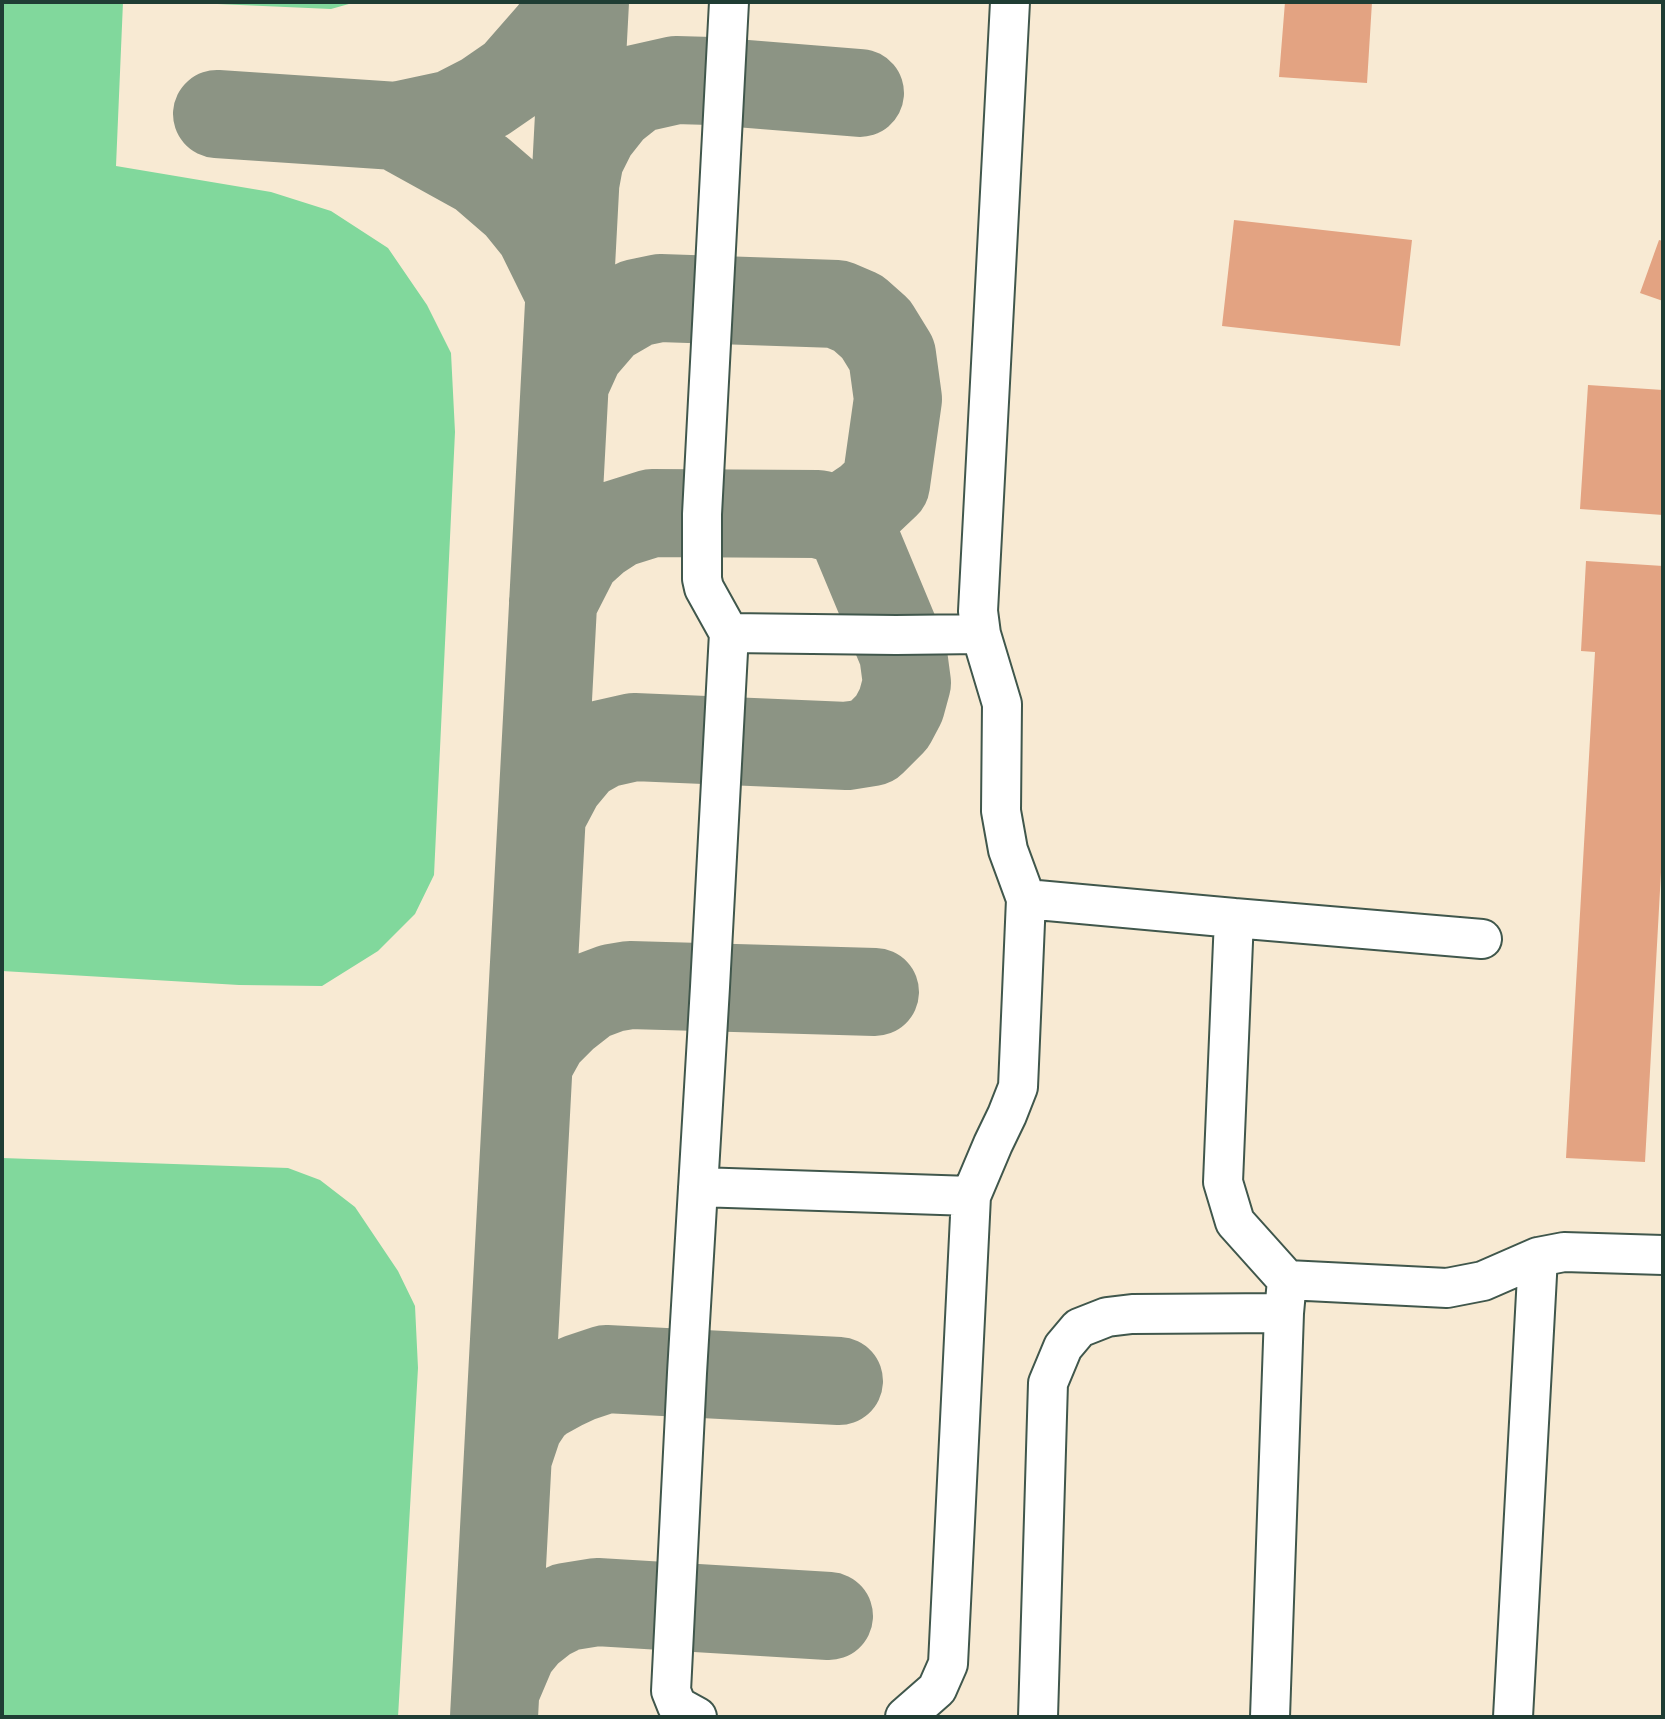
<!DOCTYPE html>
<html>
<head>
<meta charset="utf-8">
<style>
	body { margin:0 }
	#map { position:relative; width:1665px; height:1719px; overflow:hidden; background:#f8ead3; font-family:Pangolin,sans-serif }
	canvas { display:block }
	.frame { position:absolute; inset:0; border:4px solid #1f3d34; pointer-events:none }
</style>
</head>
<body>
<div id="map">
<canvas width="1665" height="1719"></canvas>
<div class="frame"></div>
</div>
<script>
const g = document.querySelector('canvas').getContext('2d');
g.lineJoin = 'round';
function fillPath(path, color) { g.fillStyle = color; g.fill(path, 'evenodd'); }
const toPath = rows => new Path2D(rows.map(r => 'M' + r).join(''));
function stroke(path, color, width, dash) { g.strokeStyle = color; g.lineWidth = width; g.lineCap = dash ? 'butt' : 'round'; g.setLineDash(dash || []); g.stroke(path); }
const green = toPath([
	[2,2,123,2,116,166,271,192,331,211,388,248,427,305,451,353,455,432,434,875,415,914,378,951,322,986,239,985,2,971],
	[172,2,356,2,331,9],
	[2,1158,288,1168,320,1180,355,1207,398,1271,415,1306,418,1368,398,1717,2,1717]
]);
const taxiway = toPath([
	[217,114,396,126,481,173,518,205,539,231,570,294],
	[396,126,452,114,485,97,514,77,556,29,568,2],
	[575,185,580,158,593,132,612,108,636,89,676,80,711,81,860,93],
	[565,383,580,350,605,321,636,303,660,298,837,304,858,313,876,329,892,355,898,399,886,484,868,501,840,520],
	[542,815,560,781,580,757,603,744,634,737,847,746,872,742,892,722,901,705,907,683,903,653,853,533,840,520,818,514,652,513,617,524,597,537,577,555,553,602],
	[529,1063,544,1036,565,1015,588,997,612,988,630,985,875,992],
	[508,1457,519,1424,531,1406,542,1397,562,1386,579,1378,606,1369,839,1381],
	[496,1689,513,1649,527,1632,546,1617,566,1607,597,1602,829,1616],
	[494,1717,585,2]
]);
const building = toPath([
	[1285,2,1372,2,1367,83,1279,77],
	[1234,220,1412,240,1400,346,1222,326],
	[1659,240,1663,241,1663,301,1640,293],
	[1588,385,1663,390,1663,515,1580,509],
	[1586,561,1663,566,1663,836,1645,1162,1566,1158,1595,652,1581,651]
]);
const minor = toPath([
	[729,633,896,635,981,634],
	[1026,899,1234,918,1223,1182,1235,1222,1287,1280,1284,1313,1270,1717],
	[1234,918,1482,939],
	[698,1187,971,1196],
	[1287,1280,1447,1288,1483,1281,1538,1257,1564,1252,1663,1255],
	[697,1717,677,1706,671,1691,687,1373,710,987,729,633,704,588,702,579,702,514,729,2],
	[905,1717,937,1689,948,1664,971,1196,993,1144,1007,1115,1018,1087,1026,899,1008,850,1001,811,1002,704,981,634,978,611,1010,2],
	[1038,1717,1048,1383,1063,1347,1079,1328,1107,1317,1132,1314,1284,1313],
	[1513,1717,1538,1257]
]);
fillPath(green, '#81d89c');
stroke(taxiway, '#8c9484', 88);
fillPath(building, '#e3a382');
stroke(minor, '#40574c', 42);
stroke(minor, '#fff', 38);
</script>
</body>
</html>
